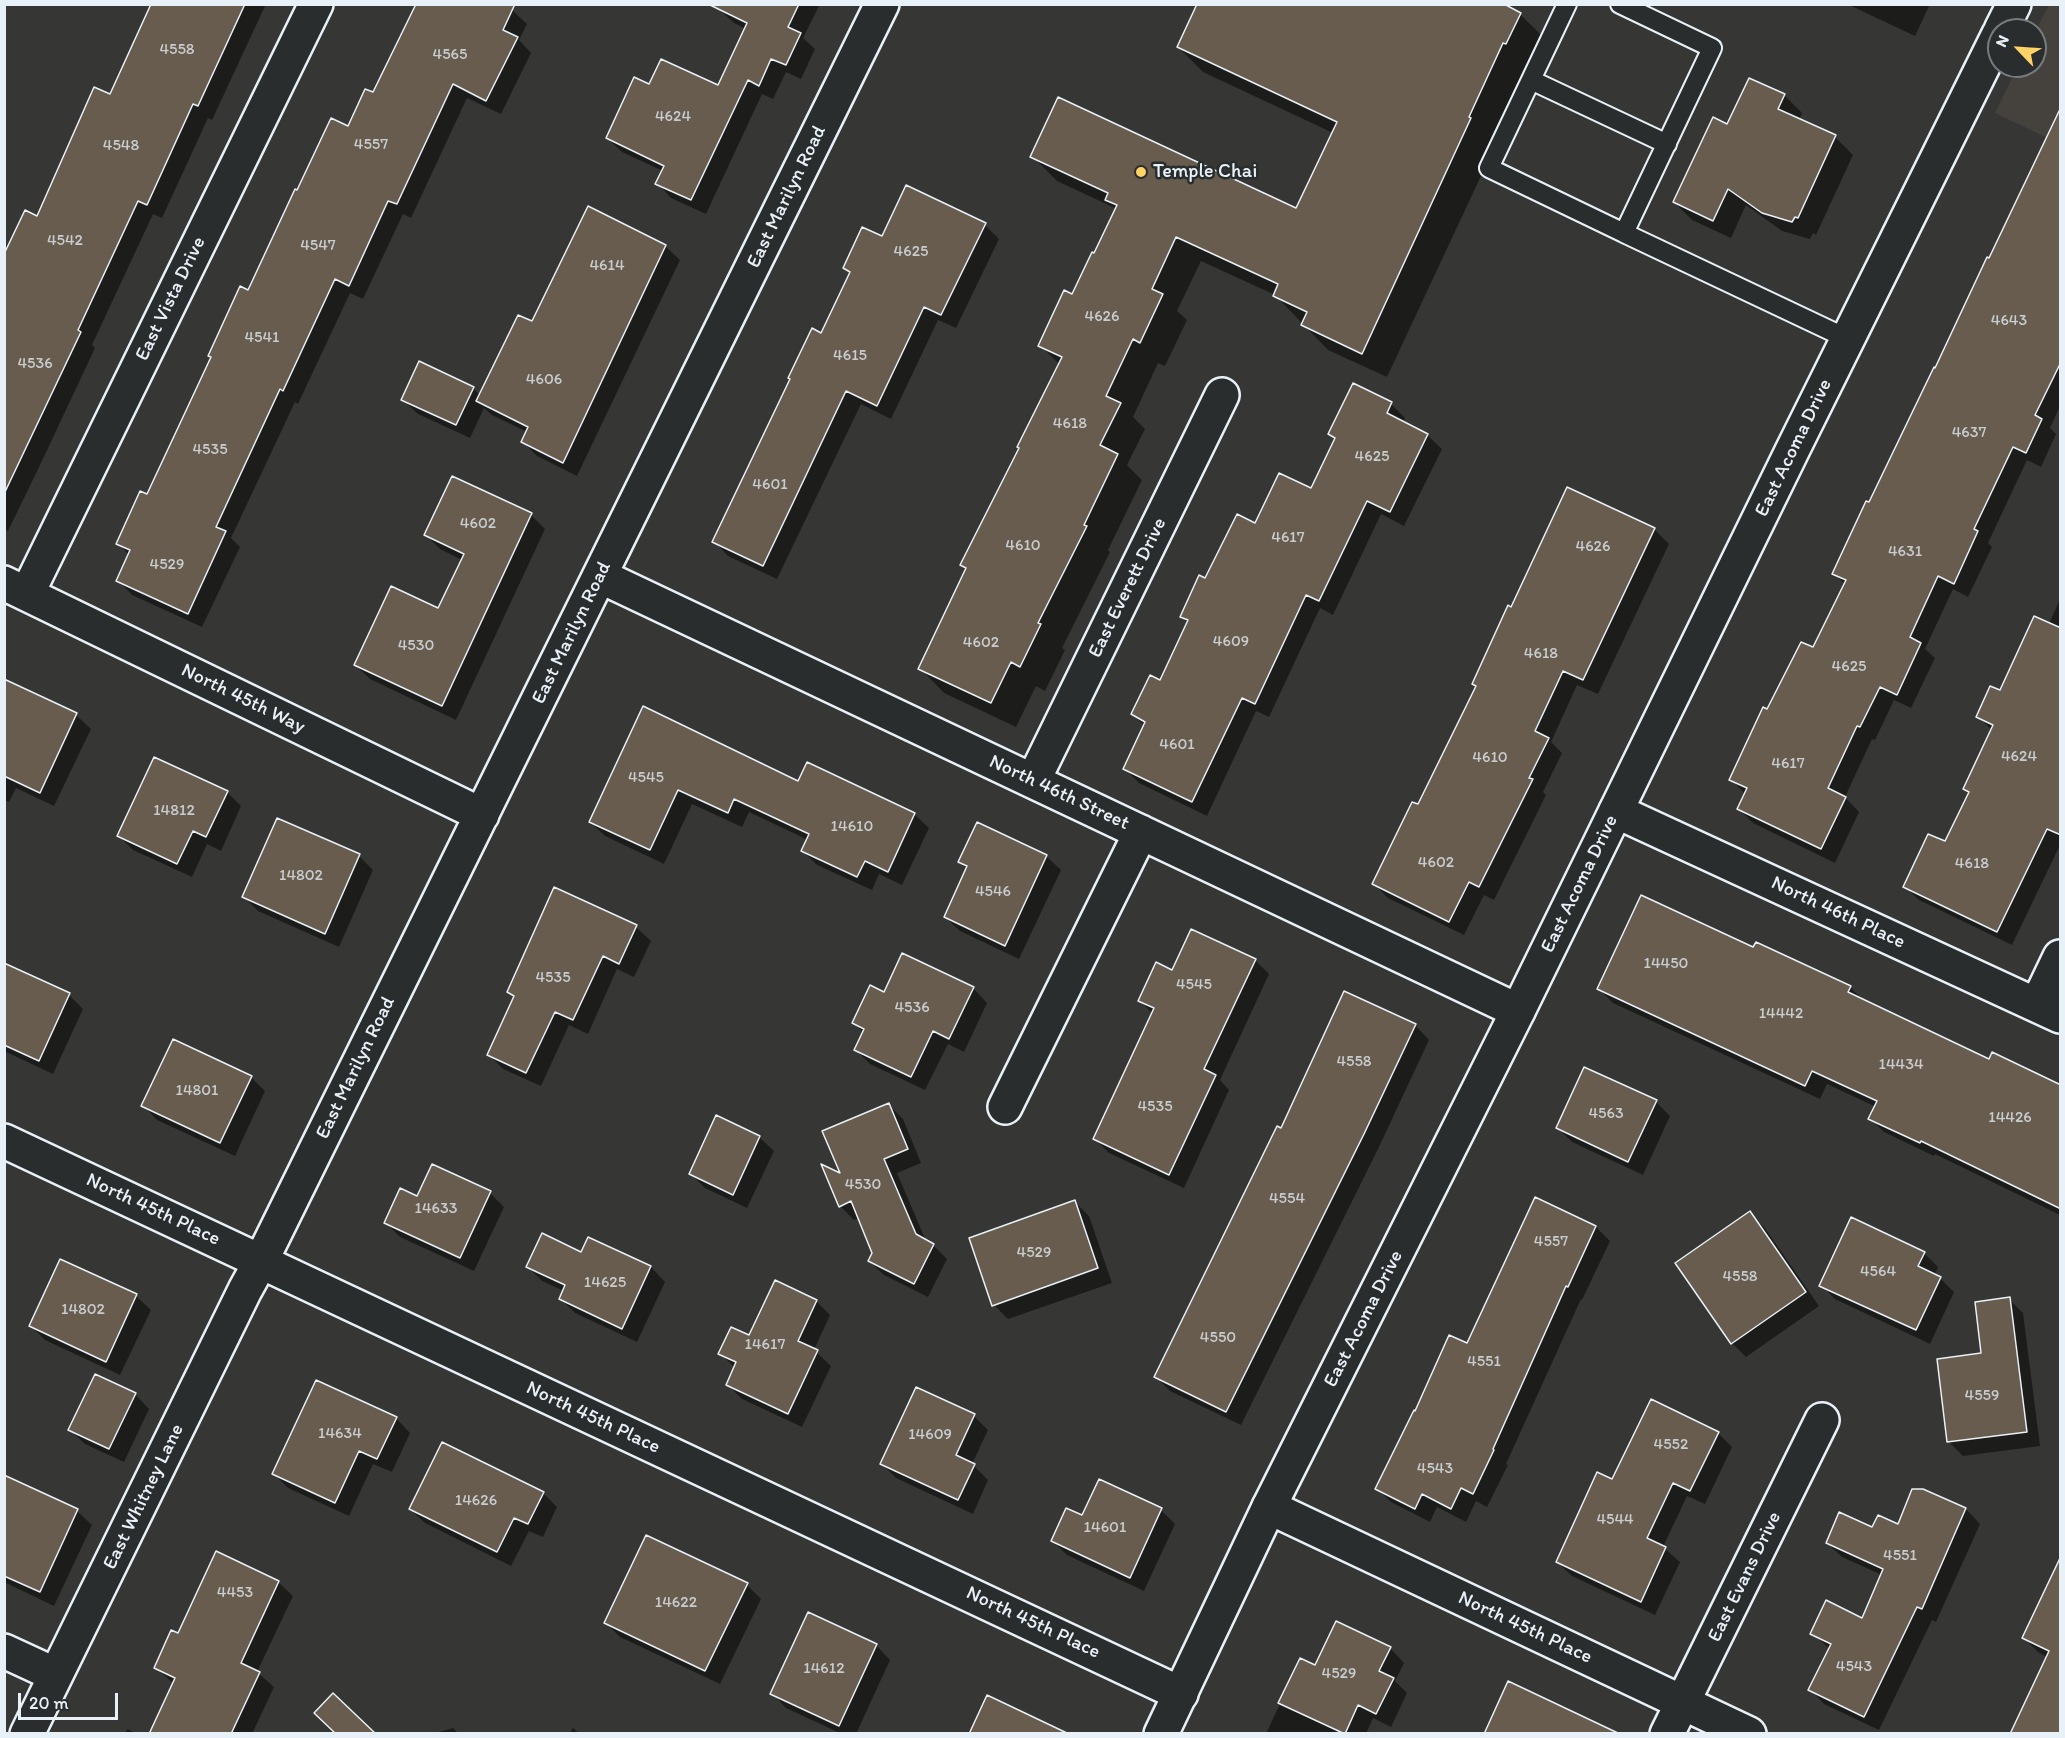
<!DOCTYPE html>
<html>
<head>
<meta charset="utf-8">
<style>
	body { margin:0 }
	#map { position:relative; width:2065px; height:1738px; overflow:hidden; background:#363634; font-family:Itim,sans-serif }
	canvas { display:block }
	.frame { position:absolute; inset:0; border:6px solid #e8f1f8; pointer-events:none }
	.north { position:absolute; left:1987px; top:18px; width:60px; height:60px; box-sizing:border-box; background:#2a2d2e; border:2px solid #767b7f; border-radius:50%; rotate:295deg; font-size:16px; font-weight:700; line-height:24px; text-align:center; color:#e8f1f8 }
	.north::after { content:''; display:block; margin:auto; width:21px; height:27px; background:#ffd166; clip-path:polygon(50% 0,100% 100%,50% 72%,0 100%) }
	.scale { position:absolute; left:18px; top:1693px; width:100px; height:27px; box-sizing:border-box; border:3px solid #e8f1f8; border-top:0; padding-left:8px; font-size:18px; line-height:21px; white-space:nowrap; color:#e8f1f8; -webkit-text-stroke:4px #2a2d2e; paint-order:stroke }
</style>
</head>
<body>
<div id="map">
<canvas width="2065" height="1738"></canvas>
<div class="frame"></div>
<div class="north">N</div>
<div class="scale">20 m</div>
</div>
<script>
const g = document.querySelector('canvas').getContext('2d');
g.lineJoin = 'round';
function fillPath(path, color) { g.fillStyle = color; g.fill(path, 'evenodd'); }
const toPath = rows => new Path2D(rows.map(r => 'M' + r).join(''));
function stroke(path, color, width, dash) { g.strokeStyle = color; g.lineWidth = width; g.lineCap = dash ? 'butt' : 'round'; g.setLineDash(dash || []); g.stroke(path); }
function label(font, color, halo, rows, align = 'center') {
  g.font = font + ' Itim,sans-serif'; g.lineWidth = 5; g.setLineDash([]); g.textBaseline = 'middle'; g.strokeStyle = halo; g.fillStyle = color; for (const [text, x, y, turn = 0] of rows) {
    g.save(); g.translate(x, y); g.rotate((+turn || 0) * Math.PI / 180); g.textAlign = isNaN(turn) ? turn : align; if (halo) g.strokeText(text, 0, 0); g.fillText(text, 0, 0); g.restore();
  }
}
const built = toPath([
	[2049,5,2060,5,2060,144,1995,113,2018,66,2035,66,2035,32]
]);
const shadow = toPath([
	[153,4,266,4,212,120,208,118,162,218,153,214,92,345,95,348,41,463,8,531,4,529,4,277,110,96],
	[721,4,820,4,803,38,815,49,801,79,786,72,773,99,762,94,706,214,671,198,657,183,663,171,622,152,607,138,650,86,718,87,746,29,734,23,719,9],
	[1847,4,1930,4,1915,36],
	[512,10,527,24,519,40,531,53,501,114,467,98,411,218,403,214,363,299,350,293,298,404,295,402,231,538,240,547,202,627,132,595,118,580,129,555,118,543,148,496,298,192,373,94],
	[1520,14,1545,39,1387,377,1328,350,1275,295,1201,261,1177,311,1187,320,1165,366,1158,363,1133,417,1145,429,1127,465,1142,480,1108,550,1110,552,1062,648,1065,650,1045,691,1036,686,1016,727,944,693,920,668,967,570,962,565,1060,365,1040,345,1073,296,1095,255,1117,209,1057,181,1032,156,1297,210,1333,133,1203,72,1178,47],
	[1784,95,1802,113,1799,120,1835,137,1853,155,1816,235,1813,233,1810,239,1782,231,1746,205,1731,238,1692,220,1674,202,1728,126],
	[2060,154,2060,406,2050,428,2056,434,2041,467,2027,460,1988,543,1992,547,1968,597,1953,589,1925,649,1935,658,1911,708,1894,700,1875,740,1872,739,1845,797,1859,812,1835,863,1753,823,1739,809,1745,794,1731,779,1768,711,1813,649,1845,585,1834,573,1990,260],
	[985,225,999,239,956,328,938,320,891,419,861,404,777,579,728,556,714,541,791,379,822,335,851,274,845,268,882,238],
	[665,246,680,260,577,476,537,456,523,442,527,432,492,415,484,408,470,438,418,414,403,400,473,388,480,395,532,323],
	[1391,404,1405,418,1403,423,1427,435,1442,449,1404,526,1381,514,1333,615,1320,608,1269,717,1256,711,1207,816,1139,783,1124,768,1145,726,1132,714,1161,682,1188,623,1182,616,1206,580,1256,525,1312,490,1336,440,1330,433],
	[1568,489,1655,530,1669,544,1598,694,1577,685,1551,742,1562,753,1543,792,1546,795,1494,900,1484,895,1464,935,1388,898,1374,884,1419,806,1477,687],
	[531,515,545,529,456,720,370,679,355,665,439,610,462,560,440,549,426,535],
	[2060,599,2060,845,2012,945,1919,900,1904,886,1946,843,1970,794,1965,789,1992,730,1978,716,2000,692,2049,624],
	[4,680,76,715,91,729,54,806,16,788,9,802,4,800],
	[643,708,799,783,914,814,929,828,902,885,879,874,872,890,817,865,803,851,808,840,749,812,742,827,692,804,664,864,605,836,590,822],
	[227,792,241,806,221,851,207,844,192,877,133,850,119,836],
	[359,856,373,870,339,947,258,911,244,897],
	[1046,856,1061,870,1019,959,960,931,945,917,968,869,960,861],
	[555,889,636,927,651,941,634,977,617,969,588,1034,569,1025,541,1086,503,1069,489,1055,515,998,508,992],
	[1754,949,1850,987,1864,1001,1990,1061,2060,1086,2060,1215,1935,1154,1934,1156,1884,1132,1870,1118,1876,1107,1827,1084,1820,1099,1613,1003,1599,989],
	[1255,960,1269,974,1220,1080,1229,1090,1184,1188,1109,1153,1095,1139,1153,1014,1139,1000,1173,972],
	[4,965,69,995,83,1009,53,1074,4,1051],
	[973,988,987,1003,964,1052,948,1044,925,1090,870,1064,856,1050,864,1033,853,1023,884,994],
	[1415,1025,1429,1040,1378,1149,1241,1425,1170,1391,1156,1377,1281,1130],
	[251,1077,265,1091,235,1156,157,1120,143,1105],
	[1656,1102,1670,1116,1643,1175,1572,1142,1558,1128],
	[889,1105,903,1119,921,1163,897,1173,926,1241,933,1245,947,1259,928,1297,884,1275,869,1261,874,1253,859,1218,854,1220,840,1206,843,1176],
	[759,1137,774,1151,747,1208,705,1188,691,1174],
	[490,1193,504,1207,474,1271,400,1237,386,1223,418,1198],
	[1535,1199,1596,1227,1610,1241,1582,1300,1581,1299,1506,1464,1508,1465,1487,1507,1476,1501,1466,1522,1437,1507,1430,1522,1391,1502,1377,1488,1468,1345],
	[1075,1202,1089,1216,1112,1283,1008,1319,994,1305],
	[1749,1213,1764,1227,1819,1306,1746,1357,1732,1343],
	[589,1239,651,1267,665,1282,637,1342,575,1313,561,1299,564,1291,542,1281,528,1267,582,1254],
	[1924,1253,1938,1267,1934,1276,1940,1278,1954,1292,1930,1344,1835,1299,1821,1285],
	[61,1261,136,1296,151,1310,120,1375,45,1340,31,1326],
	[2009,1299,2023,1313,2040,1446,1963,1456,1949,1442,1983,1355],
	[816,1301,830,1315,814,1350,831,1366,802,1427,742,1399,727,1384,735,1368,720,1353],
	[135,1394,149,1409,124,1462,85,1444,70,1430],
	[974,1416,988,1430,972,1464,988,1480,973,1514,896,1478,882,1464],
	[396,1418,410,1433,392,1472,373,1464,349,1516,288,1488,274,1474],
	[1718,1433,1732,1447,1705,1504,1687,1496,1663,1547,1680,1562,1655,1615,1572,1576,1557,1562,1612,1481],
	[4,1477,77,1511,92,1525,54,1606,4,1582],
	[1923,1491,1966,1509,1980,1524,1936,1622,1932,1620,1879,1730,1824,1704,1810,1689,1830,1649,1812,1633,1862,1620,1882,1575,1842,1557,1827,1543,1873,1529,1898,1526],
	[543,1493,557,1507,543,1537,529,1531,511,1566,425,1523,410,1509],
	[1161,1510,1175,1524,1144,1591,1067,1555,1053,1541,1083,1517],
	[2060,1560,2060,1734,2047,1657,2038,1652,2024,1638],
	[278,1582,293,1596,257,1672,274,1687,252,1734,150,1734,174,1684,155,1667,178,1635],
	[747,1585,761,1599,720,1684,620,1637,606,1623],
	[876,1645,890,1660,856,1734,842,1734,786,1708,772,1693],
	[1390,1648,1404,1663,1395,1681,1407,1693,1391,1727,1373,1718,1366,1734,1266,1734,1300,1660,1316,1667],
	[453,1728,459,1734,431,1734],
	[573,1728,580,1734,569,1734],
	[127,1729,138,1734,125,1734]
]);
const building = toPath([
	[151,4,245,4,198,106,193,104,147,205,138,201,78,330,81,332,4,494,4,254,25,210,37,216,94,87,110,94,151,4],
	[416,4,515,4,503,30,518,37,486,101,453,84,397,204,388,201,349,286,335,279,283,391,280,389,216,527,226,531,188,614,116,581,130,550,116,544,140,491,147,494,211,357,208,356,240,286,248,290,295,189,297,190,331,118,348,126,365,89,373,92,416,4],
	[708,4,799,4,788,27,801,33,786,65,771,59,759,86,748,80,691,200,655,184,664,166,606,138,634,77,649,84,661,59,718,85,747,23,708,4],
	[1197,4,1504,4,1521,13,1506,44,1503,43,1469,117,1471,118,1362,354,1301,325,1307,312,1273,296,1278,284,1176,237,1152,289,1163,294,1140,343,1133,339,1106,396,1121,403,1100,445,1118,454,1084,525,1087,526,1038,623,1041,624,1020,667,1011,662,991,703,918,669,966,568,960,565,1019,448,1017,447,1062,357,1038,346,1064,290,1072,294,1092,252,1094,253,1117,205,1105,200,1108,193,1030,157,1058,97,1296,208,1337,122,1177,47,1197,4],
	[1749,78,1785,94,1778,109,1836,135,1798,218,1795,217,1792,222,1762,213,1728,189,1713,221,1673,202,1713,117,1727,124,1749,78],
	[2061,107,2061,362,2035,415,2042,419,2026,453,2013,447,1974,529,1978,531,1954,584,1938,576,1910,637,1921,643,1897,695,1880,687,1860,727,1857,726,1828,788,1846,797,1821,849,1737,809,1747,788,1729,780,1763,707,1767,709,1801,642,1813,647,1846,580,1832,574,1866,501,1869,502,1934,367,1935,368,1987,257,1989,258,2061,107],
	[906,185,986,223,941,315,924,307,877,406,846,391,763,566,712,542,790,379,788,378,812,328,821,333,850,272,843,268,862,227,882,236,906,185],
	[588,206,666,245,563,463,521,442,528,427,476,401,518,315,532,321,588,206],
	[419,361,474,387,456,425,401,400,419,361],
	[1353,383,1392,402,1387,413,1428,434,1390,512,1367,501,1319,601,1306,595,1255,704,1242,698,1192,802,1123,769,1145,722,1131,714,1150,675,1160,680,1188,620,1180,617,1199,575,1205,578,1237,514,1255,523,1279,473,1311,488,1335,438,1328,434,1353,383],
	[452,476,532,513,442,706,354,665,391,586,438,608,464,554,424,535,452,476],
	[1567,487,1655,528,1583,680,1563,671,1535,731,1549,738,1529,778,1533,779,1479,887,1469,882,1449,922,1372,884,1412,802,1418,804,1476,686,1472,684,1508,605,1511,607,1567,487],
	[2034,616,2061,628,2061,835,2047,829,1997,932,1903,887,1928,834,1945,841,1969,792,1963,789,1993,725,1976,717,1990,686,2000,690,2034,616],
	[4,679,77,713,40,793,4,776,4,679],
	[643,706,798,781,807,762,915,813,888,872,865,861,857,877,801,851,809,834,734,799,728,813,678,790,650,850,589,822,643,706],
	[154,757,228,791,206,837,193,831,177,864,117,836,154,757],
	[277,818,360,854,325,934,242,897,277,818],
	[977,822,1047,855,1005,946,944,917,967,866,958,862,977,822],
	[554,887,637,925,619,964,603,956,573,1020,555,1012,526,1073,487,1055,514,996,507,992,554,887],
	[1641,895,1753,947,1756,942,1851,986,1848,992,1989,1059,1992,1052,2061,1085,2061,1209,1921,1141,1920,1143,1868,1119,1877,1101,1812,1071,1805,1086,1597,989,1641,895],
	[1191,929,1256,959,1204,1069,1216,1075,1169,1175,1093,1139,1154,1008,1138,1001,1156,962,1172,970,1191,929],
	[902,953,974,987,949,1039,933,1031,911,1077,854,1050,864,1029,852,1023,870,985,884,992,902,953],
	[4,963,70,993,39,1061,4,1045,4,963],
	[1344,991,1416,1024,1364,1134,1226,1412,1154,1377,1277,1126,1281,1128,1344,991],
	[173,1039,252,1076,220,1143,141,1106,173,1039],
	[1584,1067,1657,1100,1628,1162,1556,1128,1584,1067],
	[889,1103,908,1149,884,1159,916,1234,934,1244,914,1284,868,1261,872,1253,851,1201,839,1207,821,1164,840,1173,822,1131,889,1103],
	[716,1115,760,1136,733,1195,689,1174,716,1115],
	[432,1164,491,1191,460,1258,384,1223,400,1188,417,1196,432,1164],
	[1535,1197,1596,1226,1568,1287,1566,1286,1493,1449,1494,1450,1473,1494,1461,1488,1451,1509,1422,1494,1415,1509,1375,1489,1414,1410,1415,1411,1449,1335,1467,1343,1535,1197],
	[1075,1200,1098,1268,992,1306,969,1238,1075,1200],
	[1750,1211,1806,1292,1731,1344,1675,1263,1750,1211],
	[1851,1217,1925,1252,1918,1266,1941,1277,1916,1330,1819,1286,1851,1217],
	[542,1233,581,1252,588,1237,651,1266,622,1329,559,1299,565,1285,526,1267,542,1233],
	[60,1259,137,1294,106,1362,29,1326,60,1259],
	[775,1280,817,1300,798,1341,818,1350,788,1414,726,1385,736,1362,718,1354,731,1327,749,1335,775,1280],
	[2010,1297,2027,1432,1947,1442,1937,1359,1981,1353,1975,1302,2010,1297],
	[95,1374,136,1393,109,1449,68,1430,95,1374],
	[316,1380,397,1417,377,1459,359,1451,335,1503,272,1474,316,1380],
	[916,1387,975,1414,956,1455,975,1464,958,1500,880,1464,916,1387],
	[1651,1399,1719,1432,1690,1491,1673,1483,1647,1538,1666,1547,1641,1602,1556,1562,1597,1472,1612,1479,1651,1399],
	[442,1442,544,1492,528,1524,514,1518,497,1552,409,1509,442,1442],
	[4,1475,78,1509,40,1592,4,1576,4,1475],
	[1099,1479,1162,1508,1130,1578,1051,1541,1066,1508,1082,1515,1099,1479],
	[1912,1489,1923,1489,1966,1508,1922,1609,1917,1607,1864,1717,1808,1690,1831,1644,1810,1634,1826,1600,1862,1618,1883,1569,1826,1543,1839,1512,1872,1527,1878,1515,1898,1524,1912,1489],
	[646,1535,748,1583,705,1671,604,1623,646,1535],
	[216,1551,279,1581,241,1663,260,1672,231,1734,149,1734,175,1678,154,1668,171,1630,178,1633,216,1551],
	[2061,1556,2061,1734,2010,1734,2049,1651,2022,1638,2061,1556],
	[808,1612,877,1644,839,1726,770,1694,808,1612],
	[1336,1621,1391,1647,1379,1671,1394,1678,1376,1714,1358,1705,1345,1734,1278,1703,1300,1658,1315,1665,1336,1621],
	[1508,1681,1620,1734,1484,1734,1508,1681],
	[333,1693,376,1734,336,1734,314,1713,333,1693],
	[987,1695,1069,1734,969,1734,987,1695]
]);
const lane = toPath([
	[1567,4,1489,168,1624,233],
	[1620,4,1712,48,1624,233,1848,339],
	[1531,80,1667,144]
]);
const street = toPath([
	[600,576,1518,1011],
	[4,583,482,815],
	[27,594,316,4],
	[1033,781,1222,395],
	[1616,811,2060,1016],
	[2037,1005,2060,957],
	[1005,1107,1141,832],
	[4,1141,1181,1694],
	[1269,1507,1749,1734],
	[4,1651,56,1675],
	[27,1734,245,1290,261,1261,882,4],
	[1667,1734,1822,1420]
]);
const secondary = toPath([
	[2001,30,2014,4],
	[1161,1734,1269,1507,1518,1011,1793,449,1999,34]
]);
const markers = [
	[1141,172,6,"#ffd166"]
];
const numberNames = [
	["4558",177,50],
	["4565",450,55],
	["4624",673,117],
	["4557",371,145],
	["4548",121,146],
	["4542",65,241],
	["4547",318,246],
	["4625",911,252],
	["4614",607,266],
	["4626",1102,317],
	["4643",2009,321],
	["4541",262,338],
	["4615",850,356],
	["4536",35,364],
	["4606",544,380],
	["4618",1070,424],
	["4637",1969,433],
	["4535",210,450],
	["4625",1372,457],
	["4601",770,485],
	["4602",478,524],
	["4617",1288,538],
	["4610",1023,546],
	["4626",1593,547],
	["4631",1905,552],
	["4529",167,565],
	["4609",1231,642],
	["4602",981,643],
	["4530",416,646],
	["4618",1541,654],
	["4625",1849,667],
	["4601",1177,745],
	["4624",2019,757],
	["4610",1490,758],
	["4617",1788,764],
	["4545",646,778],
	["14812",174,811],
	["14610",852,827],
	["4602",1436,863],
	["4618",1972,864],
	["14802",301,876],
	["4546",993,892],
	["14450",1666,964],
	["4535",553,978],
	["4545",1194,985],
	["4536",912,1008],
	["14442",1781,1014],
	["4558",1354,1062],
	["14434",1901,1065],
	["14801",197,1091],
	["4535",1155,1107],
	["4563",1606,1114],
	["14426",2010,1118],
	["4530",863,1185],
	["4554",1287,1199],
	["14633",436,1209],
	["4557",1551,1242],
	["4529",1034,1253],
	["4564",1878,1272],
	["4558",1740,1277],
	["14625",605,1283],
	["14802",83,1310],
	["4550",1218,1338],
	["14617",765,1345],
	["4551",1484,1362],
	["4559",1982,1396],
	["14634",340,1434],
	["14609",930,1435],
	["4552",1671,1445],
	["4543",1435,1469],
	["14626",476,1501],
	["4544",1615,1520],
	["14601",1105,1528],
	["4551",1900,1556],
	["4453",235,1593],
	["14622",676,1603],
	["4543",1854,1667],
	["14612",824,1669],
	["4529",1339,1674]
];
const poiNames = [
	["Temple Chai",1153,172]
];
const streetNames = [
	["East Marilyn Road",787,197,-64],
	["East Vista Drive",171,299,-64],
	["East Acoma Drive",1794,448,-64],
	["East Everett Drive",1128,588,-64],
	["East Marilyn Road",572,633,-64],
	["North 45th Way",243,699,26],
	["North 46th Street",1059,793,25],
	["East Acoma Drive",1580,884,-64],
	["North 46th Place",1838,913,25],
	["East Marilyn Road",356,1068,-64],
	["North 45th Place",153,1210,25],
	["East Acoma Drive",1364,1319,-63],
	["North 45th Place",593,1418,25],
	["East Whitney Lane",144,1497,-64],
	["East Evans Drive",1745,1577,-64],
	["North 45th Place",1033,1623,25],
	["North 45th Place",1525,1628,25]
];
fillPath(built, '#45413c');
fillPath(shadow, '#0007');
fillPath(building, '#675c4e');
stroke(building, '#e8f1f8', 1.5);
stroke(lane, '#e8f1f8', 22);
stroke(street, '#e8f1f8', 38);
stroke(secondary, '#e8f1f8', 38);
stroke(lane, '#2a2d2e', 18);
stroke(street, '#2a2d2e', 33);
stroke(secondary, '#2a2d2e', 33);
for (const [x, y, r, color] of markers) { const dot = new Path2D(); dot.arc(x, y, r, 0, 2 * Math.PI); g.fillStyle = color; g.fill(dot); stroke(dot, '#2a2d2e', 2); }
label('16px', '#c8ccce', null, numberNames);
label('20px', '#e8f1f8', '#2a2d2e', poiNames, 'left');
label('20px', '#e8f1f8', '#2a2d2e', streetNames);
</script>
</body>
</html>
